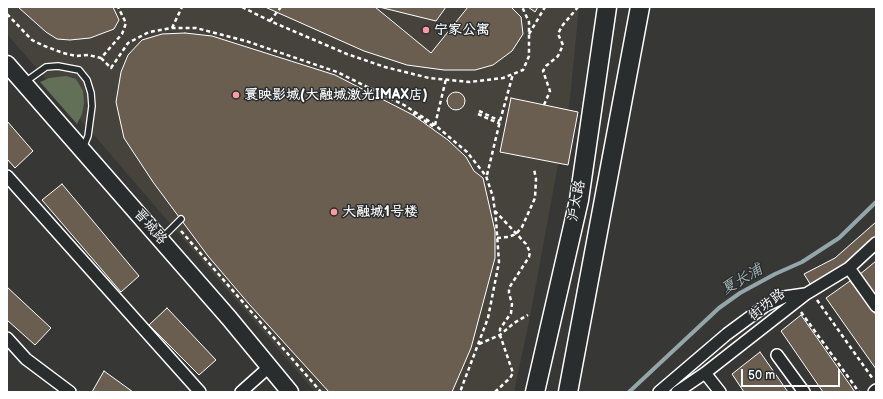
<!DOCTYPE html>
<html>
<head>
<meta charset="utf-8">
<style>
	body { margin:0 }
	#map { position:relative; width:883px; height:399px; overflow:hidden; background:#373735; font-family:"Balsamiq Sans",sans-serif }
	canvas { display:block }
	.frame { position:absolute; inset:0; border:8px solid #fff; pointer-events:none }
	.scale { position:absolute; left:741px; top:369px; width:99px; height:18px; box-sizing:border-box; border:2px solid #fff; border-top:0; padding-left:5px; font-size:12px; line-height:14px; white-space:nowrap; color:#fff; -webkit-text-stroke:3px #2a2d2e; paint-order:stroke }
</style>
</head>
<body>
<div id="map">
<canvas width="883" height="399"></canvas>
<div class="frame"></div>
<div class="scale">50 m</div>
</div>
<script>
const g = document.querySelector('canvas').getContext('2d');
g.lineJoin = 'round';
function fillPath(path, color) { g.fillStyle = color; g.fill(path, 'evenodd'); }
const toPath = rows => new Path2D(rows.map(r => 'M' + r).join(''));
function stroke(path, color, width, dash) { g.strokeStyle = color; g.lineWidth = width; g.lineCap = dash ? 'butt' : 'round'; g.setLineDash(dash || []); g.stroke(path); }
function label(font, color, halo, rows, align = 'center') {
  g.font = font + ' "Balsamiq Sans","LXGW WenKai TC",sans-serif'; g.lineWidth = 3; g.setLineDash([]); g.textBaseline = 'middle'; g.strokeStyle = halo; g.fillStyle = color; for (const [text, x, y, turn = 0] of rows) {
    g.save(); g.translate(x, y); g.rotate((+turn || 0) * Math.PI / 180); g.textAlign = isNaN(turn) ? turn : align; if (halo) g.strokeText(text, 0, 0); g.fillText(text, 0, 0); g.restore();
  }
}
const built = toPath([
	[7,7,579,7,570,99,530,317,514,392,315,392,7,34]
]);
const green = toPath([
	[66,76,76,79,83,91,84,103,82,114,77,124,40,82,49,78]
]);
const stream = toPath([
	[629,392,719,308,740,293,775,274,802,262,839,238,876,202]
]);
const building = toPath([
	[18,7,113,7,119,20,114,29,90,38,70,40,57,39,46,32,18,7],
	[265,7,379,7,436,21,446,7,511,7,521,17,523,34,512,51,493,65,475,70,444,70,407,65,364,51,265,7],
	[375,7,468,7,431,53,375,7],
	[528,7,538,7,535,12,528,7],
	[185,33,212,36,335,75,413,115,448,140,466,157,474,171,483,178,495,231,495,258,471,348,452,392,329,392,249,304,208,256,153,182,124,138,116,102,121,72,128,55,142,40,162,34,185,33],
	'447 101a9 9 0 1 1 18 0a9 9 0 1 1-18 0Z',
	[511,98,578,112,568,165,500,152,511,98],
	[7,121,33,151,15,168,7,159,7,121],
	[62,184,139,276,121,292,42,200,62,184],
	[876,222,876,237,842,269,812,287,804,274,835,258,876,222],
	[876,261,876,299,859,275,876,261],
	[850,281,876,315,876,369,826,298,850,281],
	[7,287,51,328,35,345,7,320,7,287],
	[167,308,216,360,199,375,149,325,167,308],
	[801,315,855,392,823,392,781,331,801,315],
	[760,352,788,392,744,392,732,374,760,352],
	[104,371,133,392,92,392,104,371]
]);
const path = toPath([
	[242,7,270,21,347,54,385,67,429,78,470,82,503,78,523,70,529,56,529,22,523,9,520,7],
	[7,14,32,40,42,45,63,53,76,56,88,55,101,58,122,34,126,23,118,7],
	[270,21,281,7],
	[172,28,182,7],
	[529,34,545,7],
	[101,58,111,68,128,43,149,32,172,28,196,28,246,41,337,72,404,105,435,125,467,152,486,176,493,197,496,220,499,262,488,318,460,392],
	[544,105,550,91,543,71,546,66,558,56,563,45,558,34,562,26,578,7],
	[479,111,500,121],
	[415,112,414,114,434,127,433,129],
	[478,114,500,124],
	[435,125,446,79],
	[487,175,500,121,513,74],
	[181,231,321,392],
	[497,238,508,237,516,234,522,227,535,198,536,179,534,169],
	[817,300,873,379],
	[801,312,859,392],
	[479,344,500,335,514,323,528,315],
	[495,392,510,378,513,373,500,335,500,329,511,313,512,304,509,293,509,288,529,257,530,252,526,244,495,211]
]);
const lane = toPath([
	[25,82,46,67,58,66,79,70,87,80,91,93,92,106,88,136,83,148],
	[161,239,181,219]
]);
const street = toPath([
	[7,176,200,392],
	[849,268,876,306],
	[7,338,26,359,70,392],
	[777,355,804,392],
	[705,373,720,392],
	[241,392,269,367],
	[659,392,727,334,765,306,784,297,805,294],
	[677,392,705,373,806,294,849,268,876,243],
	[874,392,876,390]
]);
const secondary = toPath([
	[7,64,229,318,290,392]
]);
const primary = toPath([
	[535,392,579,200,607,7],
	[568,392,640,7]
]);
const markers = [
	[426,30,4,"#ff9aa2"],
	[236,95,4,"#ff9aa2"],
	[334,212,4,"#ff9aa2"]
];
const poiNames = [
	["宁家公寓",434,30],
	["寰映影城(大融城激光IMAX店)",244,95],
	["大融城1号楼",342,212]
];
const streetNames = [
	["沪太路",577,201,-79],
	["晋城路",150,227,49],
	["街坊路",767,305,-38]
];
const waterNames = [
	["夏长浦",742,280,-30]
];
fillPath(built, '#46433d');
fillPath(green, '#617057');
stroke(stream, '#94a6a9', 4);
fillPath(building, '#6a5e51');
stroke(building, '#fff', 1);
stroke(lane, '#fff', 8);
stroke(street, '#fff', 14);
stroke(secondary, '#fff', 19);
stroke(primary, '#fff', 21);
stroke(path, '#fff', 2.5, [4, 3]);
stroke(lane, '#2a2d2e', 5.5);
stroke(street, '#2a2d2e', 11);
stroke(secondary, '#2a2d2e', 16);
stroke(primary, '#2a2d2e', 18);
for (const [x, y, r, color] of markers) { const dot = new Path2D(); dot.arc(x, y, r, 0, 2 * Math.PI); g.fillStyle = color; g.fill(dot); stroke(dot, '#2a2d2e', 1.5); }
label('bold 14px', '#fff', '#2a2d2e', poiNames, 'left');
label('14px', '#fff', '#2a2d2e', streetNames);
label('italic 15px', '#a6b5b7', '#2a2d2e', waterNames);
</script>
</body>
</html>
